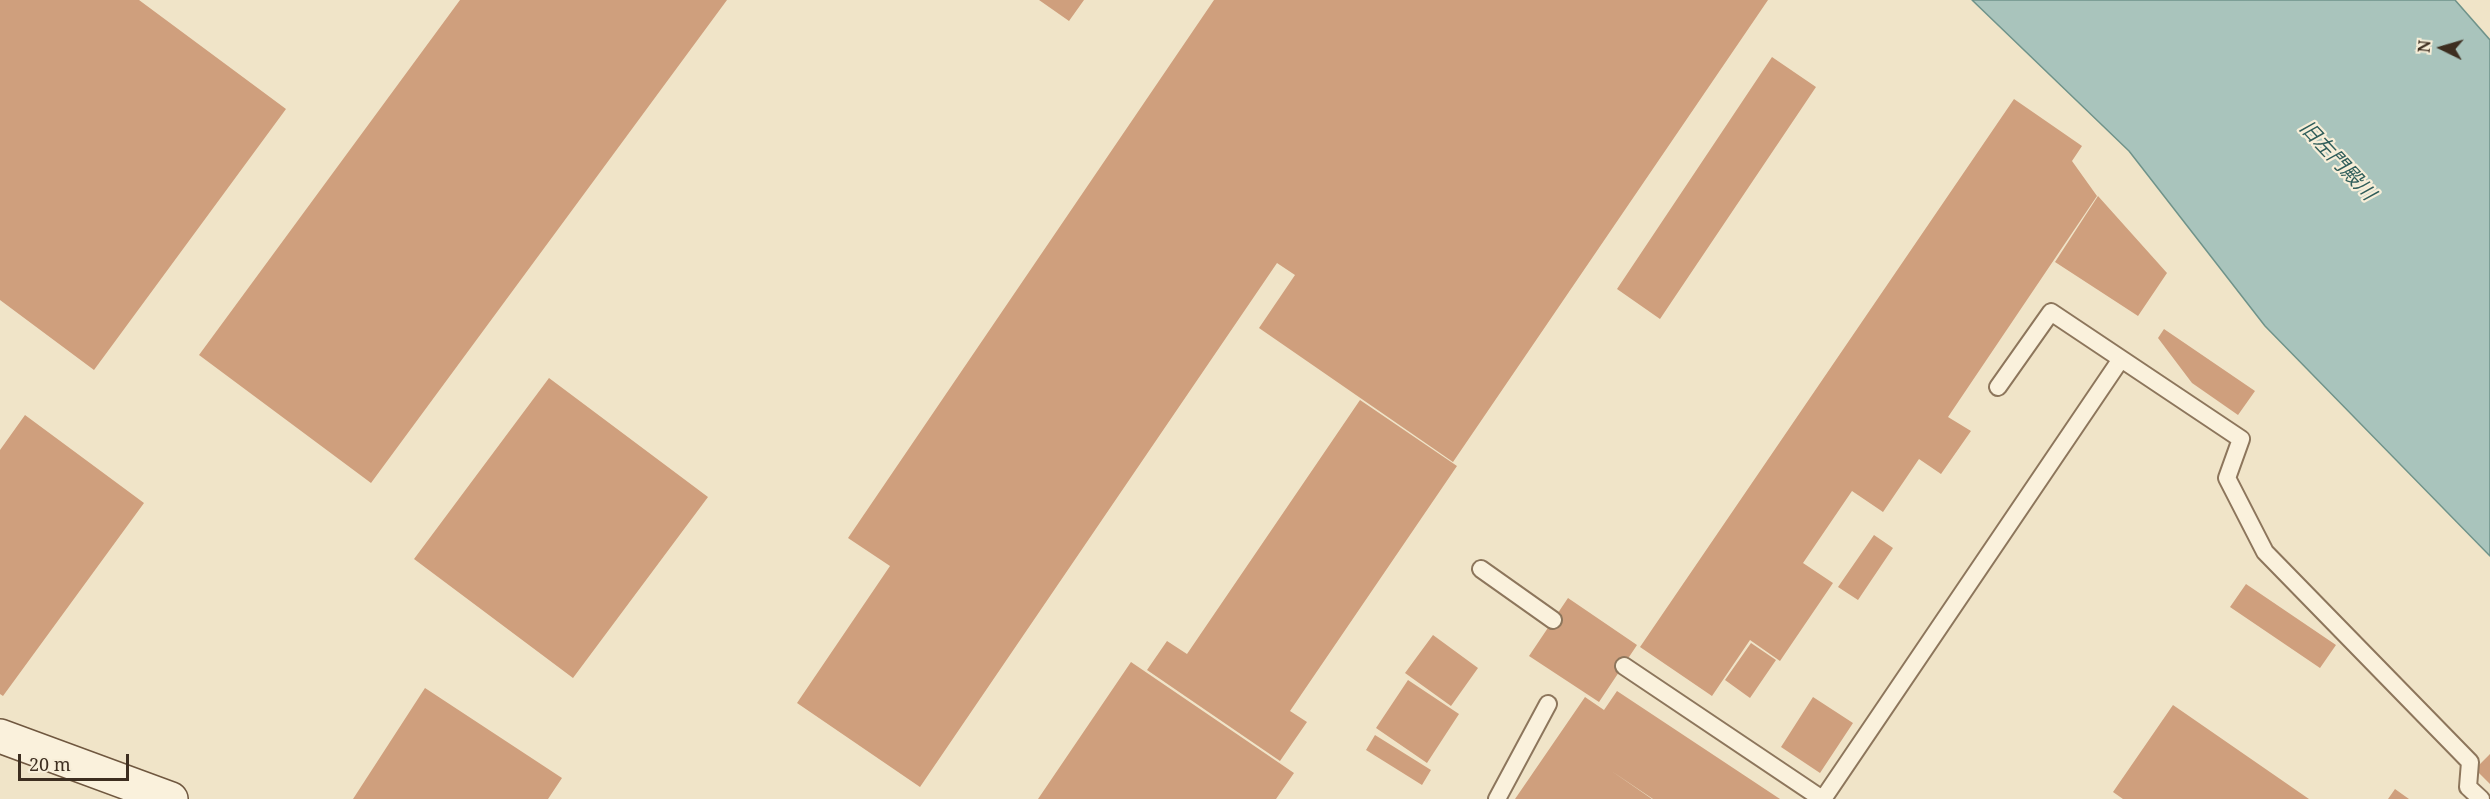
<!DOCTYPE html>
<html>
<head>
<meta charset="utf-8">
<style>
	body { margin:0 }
	#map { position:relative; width:2490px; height:799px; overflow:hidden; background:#f0e4c8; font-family:"Noto Serif",serif }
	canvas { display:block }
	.north { position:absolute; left:2412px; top:18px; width:60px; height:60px; -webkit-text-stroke:4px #f7eed8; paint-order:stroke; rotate:275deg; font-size:16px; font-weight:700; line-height:24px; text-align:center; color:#3d2e20 }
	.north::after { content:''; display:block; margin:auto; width:21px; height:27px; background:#3d2e20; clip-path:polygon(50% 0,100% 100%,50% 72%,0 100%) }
	.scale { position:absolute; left:18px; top:754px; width:111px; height:27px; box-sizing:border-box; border:3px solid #3d2e20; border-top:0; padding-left:8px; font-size:18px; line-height:21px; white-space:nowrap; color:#3d2e20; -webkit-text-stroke:4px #f7eed8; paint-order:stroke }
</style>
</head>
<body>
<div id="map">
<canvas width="2490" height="799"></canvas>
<div class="north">N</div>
<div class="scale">20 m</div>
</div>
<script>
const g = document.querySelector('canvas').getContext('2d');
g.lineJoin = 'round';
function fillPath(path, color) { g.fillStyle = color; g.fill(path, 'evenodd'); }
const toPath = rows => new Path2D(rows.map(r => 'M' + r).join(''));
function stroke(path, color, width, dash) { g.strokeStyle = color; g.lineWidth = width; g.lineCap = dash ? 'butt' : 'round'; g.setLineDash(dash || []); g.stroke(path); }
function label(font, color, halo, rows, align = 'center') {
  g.font = font + ' "Noto Serif","Noto Sans JP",serif'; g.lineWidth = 4.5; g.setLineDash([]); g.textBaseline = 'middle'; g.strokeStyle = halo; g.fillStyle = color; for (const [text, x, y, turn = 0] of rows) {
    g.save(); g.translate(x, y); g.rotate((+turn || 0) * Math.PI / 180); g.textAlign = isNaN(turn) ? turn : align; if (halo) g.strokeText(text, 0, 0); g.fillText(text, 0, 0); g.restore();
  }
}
const water = toPath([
	[1972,0,2455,0,2490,40,2490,556,2265,326,2129,151,1972,0]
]);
const building = toPath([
	[0,0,139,0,286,109,94,370,0,300],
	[460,0,727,0,371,483,199,355],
	[1039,0,1084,0,1069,21],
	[1214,0,1768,0,1453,462,1259,328,1295,275,1277,263,920,787,797,703,890,566,848,538],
	[1772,57,1816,87,1660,319,1617,289],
	[2014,99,2082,146,2072,161,2097,196,1948,417,1971,431,1941,474,1919,459,1883,512,1852,491,1803,563,1833,583,1780,661,1750,640,1712,696,1640,647],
	[2098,196,2167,273,2138,316,2055,262],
	[2164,329,2255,391,2238,415,2192,383,2158,338],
	[549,378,708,497,573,678,414,559],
	[1360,400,1457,466,1290,711,1307,722,1280,761,1147,670,1167,641,1187,654],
	[25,415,144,503,3,696,0,694,0,450],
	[1874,535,1893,548,1858,600,1838,587],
	[2246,584,2336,645,2320,668,2230,607],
	[1568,598,1637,645,1599,702,1529,656],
	[1433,635,1478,668,1451,706,1405,673],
	[1751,643,1776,660,1750,698,1725,680],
	[1131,662,1294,773,1276,799,1038,799],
	[1408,680,1459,714,1427,763,1376,728],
	[425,688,562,778,548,799,353,799],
	[1617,691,1780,799,1653,799,1610,770,1652,799,1515,799,1585,697,1604,710],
	[1813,697,1853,723,1820,773,1781,747],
	[2173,705,2309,799,2123,799,2113,792],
	[1375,735,1431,770,1422,785,1366,750],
	[2490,754,2490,784,2475,769],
	[2395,789,2409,799,2388,799]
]);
const lane = toPath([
	[1998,387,2051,312,2241,439,2227,478,2265,552,2470,762,2468,787,2481,799],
	[1481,569,1553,620],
	[1624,666,1822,799],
	[1497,799,1548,704],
	[1823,799,2121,359]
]);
const secondary = toPath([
	[0,736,171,799]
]);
const waterNames = [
	["旧左門殿川",2337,161,47]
];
fillPath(water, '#a9c4bc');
stroke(water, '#6f938a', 1.5);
fillPath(building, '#cf9f7d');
stroke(lane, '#8d765c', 20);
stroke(secondary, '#6f573f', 36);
stroke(lane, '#faf1dc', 16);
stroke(secondary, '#faf1dc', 33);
label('italic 20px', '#2f5d5a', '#f7eed8', waterNames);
</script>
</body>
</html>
